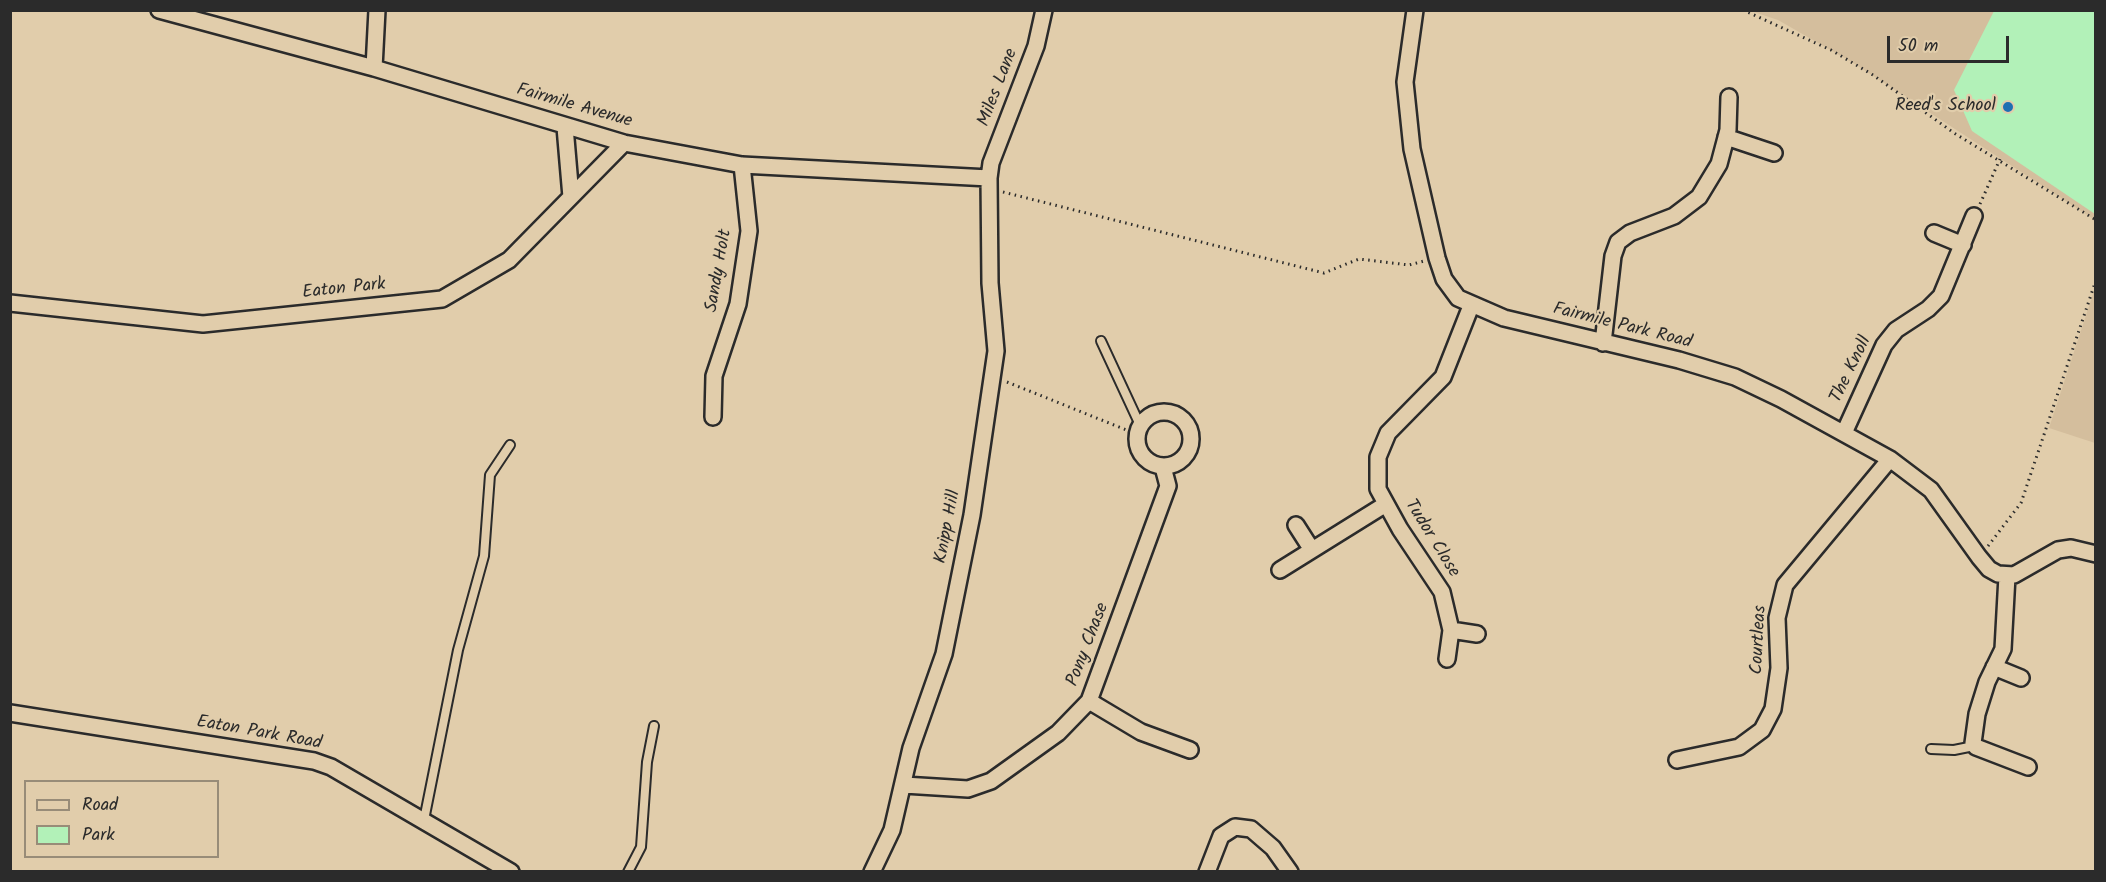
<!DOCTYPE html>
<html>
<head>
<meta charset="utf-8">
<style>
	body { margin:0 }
	#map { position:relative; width:2106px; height:882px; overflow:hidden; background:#e1cdab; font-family:Kalam,sans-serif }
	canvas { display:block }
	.frame { position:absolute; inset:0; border:12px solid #2b2b2b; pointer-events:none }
	.legend { position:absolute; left:24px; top:780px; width:195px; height:78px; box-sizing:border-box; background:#e1cdab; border:2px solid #988c78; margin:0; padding:8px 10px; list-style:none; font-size:18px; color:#2b2b2b }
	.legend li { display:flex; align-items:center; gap:12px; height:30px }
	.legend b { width:30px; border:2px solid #988c78 }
	.scale { position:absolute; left:1887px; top:36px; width:122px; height:27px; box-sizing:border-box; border:3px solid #2b2b2b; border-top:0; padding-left:8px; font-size:18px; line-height:21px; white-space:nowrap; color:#2b2b2b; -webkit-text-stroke:4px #e1cdab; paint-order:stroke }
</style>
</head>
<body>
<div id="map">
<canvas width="2106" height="882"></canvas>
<div class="frame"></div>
<ul class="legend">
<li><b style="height:8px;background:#e1cdab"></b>Road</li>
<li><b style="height:16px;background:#b2f1b8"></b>Park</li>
</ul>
<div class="scale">50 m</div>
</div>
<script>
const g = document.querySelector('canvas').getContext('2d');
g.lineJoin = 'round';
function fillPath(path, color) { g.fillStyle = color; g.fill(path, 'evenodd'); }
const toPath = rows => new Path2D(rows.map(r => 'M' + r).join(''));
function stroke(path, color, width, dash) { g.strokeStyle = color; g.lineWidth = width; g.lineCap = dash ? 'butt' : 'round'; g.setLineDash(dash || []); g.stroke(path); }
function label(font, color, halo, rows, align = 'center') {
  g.font = font + ' Kalam,sans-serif'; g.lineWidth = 4.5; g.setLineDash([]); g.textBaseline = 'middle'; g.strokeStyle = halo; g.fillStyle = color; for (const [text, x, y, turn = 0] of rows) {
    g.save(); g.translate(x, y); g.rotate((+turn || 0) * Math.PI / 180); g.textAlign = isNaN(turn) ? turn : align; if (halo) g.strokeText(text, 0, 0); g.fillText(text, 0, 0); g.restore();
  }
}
const built = toPath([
	[1751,11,2095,11,2095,220,1855,64,1778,20],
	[2095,288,2095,443,2049,428]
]);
const green = toPath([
	[1994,11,2095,11,2095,214,1972,131,1954,90]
]);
const path = toPath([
	[1743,10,1831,50,1873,75,1954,133,2096,220],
	[1003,192,1324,273,1359,259,1409,265,1424,261],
	[1980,204,2000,159],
	[1007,382,1129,431],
	[1988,546,2021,503,2096,280]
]);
const lane = toPath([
	[1101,341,1140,425],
	[1931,749,1954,750,1974,746],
	[424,820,458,650,484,556,490,475,510,445],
	[628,872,641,847,647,762,654,726]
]);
const street = toPath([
	[159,10,374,68,624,143,742,165,989,178],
	[1415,10,1405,82,1412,149,1437,258,1444,279,1458,298,1504,318,1679,360,1735,377,1781,399,1890,459,1931,490,1979,557,1989,569,1998,574,2014,575,2058,550,2071,548,2096,554],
	[374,68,377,10],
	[565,127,571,197],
	[1726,137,1774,153],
	[1934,233,1963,245],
	[10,303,203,324,442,299,509,260,624,143],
	[1603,343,1613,256,1618,242,1630,233,1674,216,1699,197,1719,164,1728,130,1729,97],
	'1137 439a27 27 0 1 1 54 0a27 27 0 1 1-54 0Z',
	[713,417,714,376,738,304,749,231,742,165],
	[1844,433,1884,345,1896,330,1928,309,1941,296,1974,216],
	[1296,525,1312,550],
	[1280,570,1386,504],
	[2007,576,2003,649,1987,682,1977,714,1973,743,1976,747,2028,767],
	[1451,630,1477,634],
	[1447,659,1451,630,1442,592,1400,529,1378,489,1378,457,1388,433,1443,377,1471,306],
	[1994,667,2021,678],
	[1089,701,1141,732,1190,750],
	[10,713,314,761,331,767,511,872],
	[1677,760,1739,747,1762,730,1773,709,1779,668,1777,618,1785,585,1890,459],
	[904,785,968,789,991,781,1058,733,1089,701,1168,486,1163,467],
	[872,872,892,830,911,748,944,654,972,515,996,351,990,283,989,178,991,163,1036,46,1044,10],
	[1207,872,1221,836,1235,827,1251,829,1273,848,1290,872]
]);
const markers = [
	[2008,107,6,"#1f6fb2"]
];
const streetNames = [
	["Miles Lane",999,88,-69],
	["Fairmile Avenue",574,107,16],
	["Sandy Holt",720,271,-80],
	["Eaton Park",344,290,-6],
	["Fairmile Park Road",1622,327,14],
	["The Knoll",1852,370,-64],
	["Knipp Hill",949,527,-79],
	["Tudor Close",1431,539,58],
	["Courtleas",1760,640,-87],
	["Pony Chase",1089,645,-69],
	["Eaton Park Road",259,734,10]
];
const poiNames = [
	["Reed's School",1996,107]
];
fillPath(built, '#d4be9d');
fillPath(green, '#b2f1b8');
stroke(lane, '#2b2b2b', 12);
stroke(street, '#2b2b2b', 20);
stroke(path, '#2b2b2b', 3, [1.5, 4.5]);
stroke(lane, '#e1cdab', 8);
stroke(street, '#e1cdab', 15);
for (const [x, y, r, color] of markers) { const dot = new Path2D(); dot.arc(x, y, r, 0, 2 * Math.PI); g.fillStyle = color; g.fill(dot); stroke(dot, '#e1cdab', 2); }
label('18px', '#2b2b2b', '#e1cdab', streetNames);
label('18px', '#2b2b2b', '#e1cdab', poiNames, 'right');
</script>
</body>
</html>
